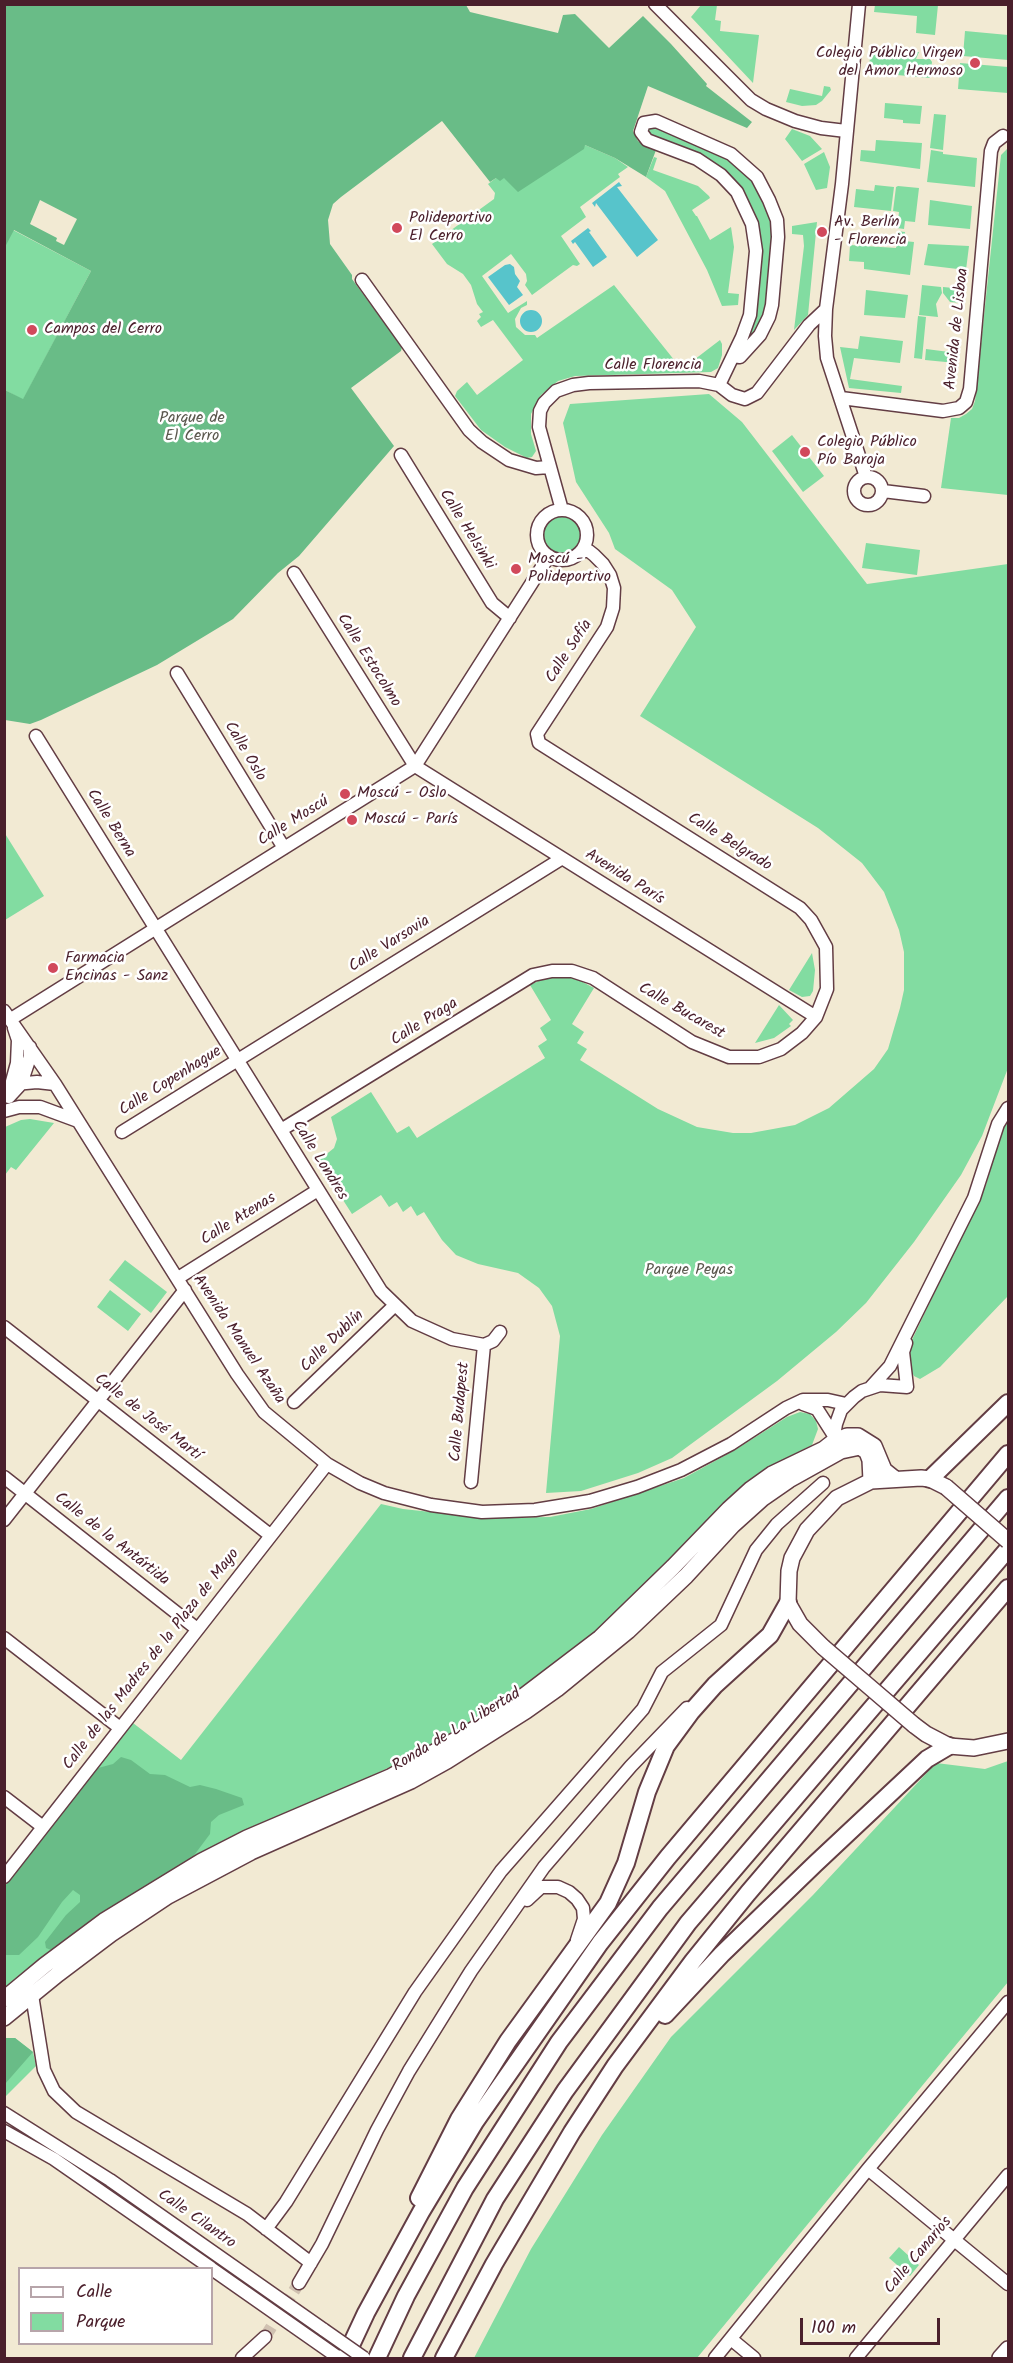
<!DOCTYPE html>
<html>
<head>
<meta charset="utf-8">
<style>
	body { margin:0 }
	#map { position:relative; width:1013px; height:2363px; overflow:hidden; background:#f2ead3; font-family:Kalam,sans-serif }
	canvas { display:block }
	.frame { position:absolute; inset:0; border:6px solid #4a1f2b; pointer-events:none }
	.legend { position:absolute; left:18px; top:2267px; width:195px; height:78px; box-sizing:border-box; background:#fff; border:2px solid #b7a5aa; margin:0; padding:8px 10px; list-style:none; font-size:18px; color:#4a1f2b }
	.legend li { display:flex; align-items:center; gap:12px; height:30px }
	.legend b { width:30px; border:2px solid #b7a5aa }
	.scale { position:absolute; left:800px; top:2318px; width:140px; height:27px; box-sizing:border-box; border:3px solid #4a1f2b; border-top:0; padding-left:8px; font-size:18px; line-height:21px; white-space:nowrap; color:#4a1f2b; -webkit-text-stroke:4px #fff; paint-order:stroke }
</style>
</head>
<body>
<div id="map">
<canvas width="1013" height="2363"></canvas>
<div class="frame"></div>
<ul class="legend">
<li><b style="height:8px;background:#fff"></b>Calle</li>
<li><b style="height:16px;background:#82dca1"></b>Parque</li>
</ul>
<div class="scale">100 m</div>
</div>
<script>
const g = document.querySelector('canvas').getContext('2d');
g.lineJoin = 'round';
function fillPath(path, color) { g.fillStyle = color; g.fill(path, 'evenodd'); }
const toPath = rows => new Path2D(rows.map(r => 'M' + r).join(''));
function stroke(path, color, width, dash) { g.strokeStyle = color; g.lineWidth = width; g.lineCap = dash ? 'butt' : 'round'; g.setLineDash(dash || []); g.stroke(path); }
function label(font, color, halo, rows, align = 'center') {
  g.font = font + ' Kalam,sans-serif'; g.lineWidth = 5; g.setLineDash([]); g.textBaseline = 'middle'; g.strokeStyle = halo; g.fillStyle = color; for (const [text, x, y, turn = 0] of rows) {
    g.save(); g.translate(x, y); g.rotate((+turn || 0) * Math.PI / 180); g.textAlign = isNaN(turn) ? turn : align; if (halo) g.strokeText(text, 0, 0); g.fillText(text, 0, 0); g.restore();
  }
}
const green = toPath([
	[701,5,717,5,715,20,721,21,720,31,759,35,753,83,691,17],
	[875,5,938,5,935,35,916,33,917,16,874,12],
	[965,31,1008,35,1008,60,963,56],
	[871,49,919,52,916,59,930,59,932,62,930,78,886,74,886,68,869,66],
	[960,63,1008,67,1008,93,958,89],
	[824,86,830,87,831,90,822,101,816,105,802,106,786,102,790,89,822,96],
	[885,103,922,106,920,124,903,123,903,120,884,118],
	[934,114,946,115,943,150,930,148],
	[650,126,653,126,727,156,753,181,768,206,773,229,770,280,763,320,744,349,757,222,754,214,743,194,652,137,647,133],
	[792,129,810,136,822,149,802,161,785,139],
	[876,140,922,143,920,169,860,161,861,150,875,151],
	[585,145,615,158,628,167,618,174,620,177,580,207,586,217,561,236,580,264,577,266,573,265,532,295,525,285,527,281,526,274,511,254,482,276,508,313,527,301,527,305,521,308,515,319,516,327,525,335,535,335,537,338,614,285,679,366,686,366,720,340,722,344,722,355,718,368,711,372,575,376,558,381,541,395,531,414,531,434,536,451,532,457,527,458,505,447,481,430,455,396,457,391,467,382,477,395,523,360,493,320,481,327,477,321,481,317,479,314,483,312,477,304,471,285,463,274,447,264,432,244,494,199,495,193,488,184,496,178,504,178],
	[1008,148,1008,495,941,488,951,418,959,418,966,414,972,409,975,401,1001,155],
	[931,150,943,152,943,154,977,158,975,187,927,182],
	[824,152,830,167,827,188,816,190,804,164],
	[654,157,657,158,653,170,698,186,709,196,710,198,692,210,696,216,697,216,710,240,731,227,734,247,728,293,739,294,738,305,722,306,707,270,665,191,646,177],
	[875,185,894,187,891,211,854,207,856,189,874,191],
	[898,186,919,188,915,222,905,221,904,229,897,228,899,212,893,211,896,187],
	[930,200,972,206,970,229,928,225],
	[817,222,808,315,794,330,804,246,803,235,792,234,792,226],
	[13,230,91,271,23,400,5,390,4,247],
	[897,231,905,232,904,241,914,242,910,275,864,269,864,262,849,261,850,245,896,248],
	[928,244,969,246,966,270,924,265],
	[922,285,941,287,942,293,936,304,938,317,919,315],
	[943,287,964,289,963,303,950,302,943,293],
	[866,290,908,295,905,318,864,315],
	[918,316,926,317,922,359,914,358],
	[860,336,903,341,900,363,854,358,850,379,902,386,901,393,849,388,840,347,858,349],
	[926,349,957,353,956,363,925,360],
	[709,394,742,422,867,584,1008,564,1008,1068,982,1136,961,1175,914,1242,866,1303,836,1332,777,1381,672,1458,638,1473,581,1491,546,1493,560,1336,552,1306,539,1288,518,1273,478,1264,456,1255,442,1240,424,1212,417,1216,411,1206,403,1212,397,1202,389,1207,381,1195,352,1214,318,1161,334,1148,337,1139,331,1117,371,1092,397,1133,409,1126,417,1138,545,1058,538,1046,547,1040,540,1028,551,1020,530,985,543,979,561,976,575,978,594,988,572,1024,584,1032,577,1043,587,1049,580,1060,658,1109,697,1127,733,1133,751,1133,795,1125,829,1108,874,1069,888,1049,900,1008,904,990,904,952,899,930,884,892,862,863,818,828,640,716,696,627,672,590,615,549,609,533,576,482,563,423,570,404],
	[792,435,824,476,803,492,772,451],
	'543 535a19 19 0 1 1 38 0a19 19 0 1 1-38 0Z',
	[866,543,920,550,917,575,862,568],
	[4,832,44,896,5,920,4,920],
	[812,953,815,970,813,991,810,996,802,997,789,990],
	[779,1005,793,1020,789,1024,791,1026,774,1038,755,1043],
	[1008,1116,1008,1296,940,1367,920,1379,914,1376,908,1364,909,1346,986,1185,1004,1122],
	[30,1119,54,1123,16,1170,11,1167,5,1175,5,1127,21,1120],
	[125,1260,167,1292,151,1313,109,1280],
	[110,1290,141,1314,128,1331,97,1307],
	[800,1412,810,1414,816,1421,818,1429,812,1445,773,1465,741,1487,679,1552,603,1625,531,1682,461,1728,417,1754,340,1791,219,1844,168,1872,73,1934,5,1988,4,1887,133,1723,181,1760,381,1504,403,1509,487,1518,550,1517,591,1509,684,1478,735,1450,787,1417],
	[1008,1761,1008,1982,697,2358,474,2358,531,2249,602,2135,671,2037,813,1895,936,1763,985,1769],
	[5,2038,15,2038,33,2052,36,2066,5,2097],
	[899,2247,919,2265,910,2276,889,2258]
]);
const forest = toPath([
	[5,5,466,5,470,12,558,33,563,15,575,14,609,48,643,16,671,44,707,84,706,86,752,122,747,128,648,86,633,131,638,141,656,150,646,177,615,158,585,145,584,149,518,192,504,178,500,181,496,178,490,182,442,121,341,197,333,204,328,220,330,244,352,275,352,279,402,347,401,351,351,388,394,446,299,556,278,573,233,619,157,665,41,720,30,724,5,720,5,390,23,399,91,271,14,230,5,247],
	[40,200,77,219,64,245,56,241,57,238,30,224],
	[121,1757,131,1760,150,1774,165,1775,190,1787,200,1785,216,1789,242,1798,244,1805,219,1815,211,1822,210,1834,192,1858,122,1901,51,1950,46,1948,45,1942,66,1915,80,1902,80,1895,73,1890,62,1902,38,1937,19,1955,5,1955,4,1887,98,1768,113,1764],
	[5,2038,15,2038,33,2052,5,2084]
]);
const water = toPath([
	[619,182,622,186,617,187,658,240,637,257,596,203,595,207,592,203],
	[588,228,591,231,589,232,607,257,593,267,575,242,573,244,571,241],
	[510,264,514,267,515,274,520,281,517,287,523,295,509,305,488,277,505,265],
	'520 321a11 11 0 1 1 22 0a11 11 0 1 1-22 0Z'
]);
const minorTunnel = toPath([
	[265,2337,299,2283]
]);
const minor = toPath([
	[655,4,751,100,766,109,795,121,821,128,846,131],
	[859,4,842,184,826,309,825,336,827,358,866,477],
	[362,280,469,430,482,442,509,460,536,468,549,467],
	[719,385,742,337,750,315,756,251,752,224,737,192,721,175,697,159,647,140,641,132,644,123,656,121,731,154,757,177,769,200,777,220,778,237,772,305,769,317,760,335,740,357,733,356],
	[841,398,943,411,959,408,966,402,970,389,991,151,994,143,1003,136],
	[401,455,492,603,510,618],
	'854 491a14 14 0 1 1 28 0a14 14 0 1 1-28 0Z',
	[883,491,924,496],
	'537 535a25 25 0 1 1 50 0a25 25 0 1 1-50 0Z',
	[562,510,539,427,540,411,544,403,556,391,573,385,589,383,699,381,719,385,732,395,745,399,757,393,809,325,826,309],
	[294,573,415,766,816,1017],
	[177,673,284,848],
	[36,736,381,1291,412,1321,452,1339,484,1345,493,1341,500,1332],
	[4,1011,55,1084,237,1374,264,1412,327,1464,360,1483,384,1493,431,1505,482,1512,535,1510,590,1501,637,1487,681,1470,731,1444,786,1408,803,1400,828,1400,846,1404],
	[11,1019,415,766,549,556],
	[15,1084,37,1082,55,1084],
	[4,1095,11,1085,17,1063,18,1040,14,1028],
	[9,1097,21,1084,30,1057,30,1047],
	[4,1111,19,1107,40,1107,78,1121],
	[281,1130,533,975,552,971,572,971,593,978,692,1042,729,1057,759,1057,781,1049,802,1033,816,1017,827,989,826,947,811,920,800,908,539,743,537,734,607,627,613,608,614,588,610,575,603,564,594,555,589,551,582,551],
	[122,1132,561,859],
	[178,1278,318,1190],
	[4,1327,270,1535],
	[871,1387,890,1366,974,1198,998,1124,1008,1108],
	[294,1402,394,1306],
	[803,1404,817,1409,833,1434],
	[833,1442,836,1424,841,1410,854,1397,862,1391,880,1385,907,1387,903,1352,906,1343],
	[4,1477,197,1629],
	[471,1482,484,1345],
	[4,1520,185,1290],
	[4,1638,120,1728],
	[4,1797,43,1827],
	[4,1877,327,1464],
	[527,1900,541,1887,558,1887,569,1892,577,1899,583,1908,584,1919,577,1940],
	[32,1995,44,2070,54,2091,76,2112,247,2214,311,2263],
	[4,2113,110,2180,324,2330],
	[4,2131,54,2159,211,2268],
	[868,2169,1008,2284],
	[266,2229,286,2202,415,1992,501,1871,643,1709,662,1672,721,1625,756,1550,777,1524,823,1483],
	[212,2269,339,2358],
	[299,2283,322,2244,377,2130,409,2071,471,1971,544,1867,631,1766,687,1708],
	[731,2339,754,2358],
	[242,2358,265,2337],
	[715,2358,868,2169,1008,2002],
	[856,2358,1008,2175]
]);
const major = toPath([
	[823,1647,800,1624,788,1603,789,1571,792,1558,807,1530,837,1498,871,1481,921,1478,930,1479,946,1487],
	[914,1725,926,1734,949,1746,974,1748,1008,1741],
	[4,1999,45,1965,104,1921,202,1861,247,1838,390,1777,468,1733,512,1705,600,1638,673,1567,729,1509,751,1489,772,1474,824,1449,833,1442,847,1436,858,1436,874,1446,884,1470,894,1478],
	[4,2018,58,1974,111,1934,168,1896,251,1852,411,1781,447,1761,526,1711,557,1689,628,1631,686,1576,733,1525,763,1498,789,1480,841,1451,860,1447,867,1452,870,1460,871,1481],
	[1000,2358,1008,2349]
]);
const highway = toPath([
	[930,1479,1008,1403],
	[665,2015,722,1954,815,1864,927,1759,949,1746],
	[419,2198,459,2119,508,2041,608,1903,626,1863,647,1792,666,1746,691,1712,715,1685,770,1635,788,1603],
	[345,2358,366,2313,421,2212,475,2122,600,1943,668,1857,1008,1454],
	[377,2358,406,2296,465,2188,559,2042,660,1908,1008,1498],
	[412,2358,495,2199,565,2091,688,1923,1008,1549],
	[444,2358,494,2264,572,2132,615,2066,693,1961,748,1893,1008,1588]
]);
const minorBridge = toPath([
	[324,2330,364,2358]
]);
const majorBridge = toPath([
	[946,1487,1008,1541],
	[823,1647,914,1725]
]);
const markers = [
	[975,63,6,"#d1495b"],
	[397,228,6,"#d1495b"],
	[822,232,6,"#d1495b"],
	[32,330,6,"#d1495b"],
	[805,452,6,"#d1495b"],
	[516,569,6,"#d1495b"],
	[345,794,6,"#d1495b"],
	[352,820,6,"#d1495b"],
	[53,968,6,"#d1495b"]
];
const poiNames = [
	["Colegio Público Virgen",963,54,"right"],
	["del Amor Hermoso",963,72,"right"],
	["Polideportivo",409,219],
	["El Cerro",409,237],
	["Av. Berlín",834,223],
	["- Florencia",834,241],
	["Campos del Cerro",44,330],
	["Colegio Público",817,443],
	["Pío Baroja",817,461],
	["Moscú -",528,560],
	["Polideportivo",528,578],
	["Moscú - Oslo",357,794],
	["Moscú - París",364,820],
	["Farmacia",65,959],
	["Encinas - Sanz",65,977]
];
const streetNames = [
	["Avenida de Lisboa",958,329,-84],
	["Calle Florencia",653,366],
	["Calle Helsinki",466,530,58],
	["Calle Sofía",570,652,-57],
	["Calle Estocolmo",368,661,58],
	["Calle Oslo",244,752,59],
	["Calle Moscú",294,822,-32],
	["Calle Berna",110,824,58],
	["Calle Belgrado",729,843,32],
	["Avenida París",624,878,32],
	["Calle Varsovia",390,945,-32],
	["Calle Bucarest",681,1012,30],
	["Calle Praga",425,1023,-32],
	["Calle Copenhague",171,1082,-32],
	["Calle Londres",319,1161,58],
	["Calle Atenas",239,1220,-32],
	["Avenida Manuel Azaña",238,1340,56],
	["Calle Dublín",333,1342,-44],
	["Calle Budapest",461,1412,-85],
	["Calle de José Martí",147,1418,38],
	["Calle de la Antártida",111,1540,38],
	["Calle de las Madres de la Plaza de Mayo",152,1660,-52],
	["Ronda de La Libertad",457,1731,-31],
	["Calle Cilantro",196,2220,35],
	["Calle Canarios",919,2256,-50]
];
const parkNames = [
	["Parque de",192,419],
	["El Cerro",192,437],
	["Parque Peyas",689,1271]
];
fillPath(green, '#82dca1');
fillPath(forest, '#69bc87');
fillPath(water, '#57c4cb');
stroke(minorTunnel, '#d0c1b1', 12, [12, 6]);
stroke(minor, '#633d44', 15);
stroke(major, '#633d44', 18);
stroke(highway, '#633d44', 20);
stroke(minor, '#fff', 12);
stroke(major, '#fff', 15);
stroke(highway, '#fff', 16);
stroke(minorBridge, '#633d44', 15, []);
stroke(majorBridge, '#633d44', 18, []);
stroke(minorBridge, '#fff', 12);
stroke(majorBridge, '#fff', 15);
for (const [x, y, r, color] of markers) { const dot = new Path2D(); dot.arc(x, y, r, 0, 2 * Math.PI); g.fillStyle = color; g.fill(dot); stroke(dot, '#fff', 2); }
label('16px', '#4a1f2b', '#fff', poiNames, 'left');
label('16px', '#4a1f2b', '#fff', streetNames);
label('16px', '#5b584e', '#fff', parkNames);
</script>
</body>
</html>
